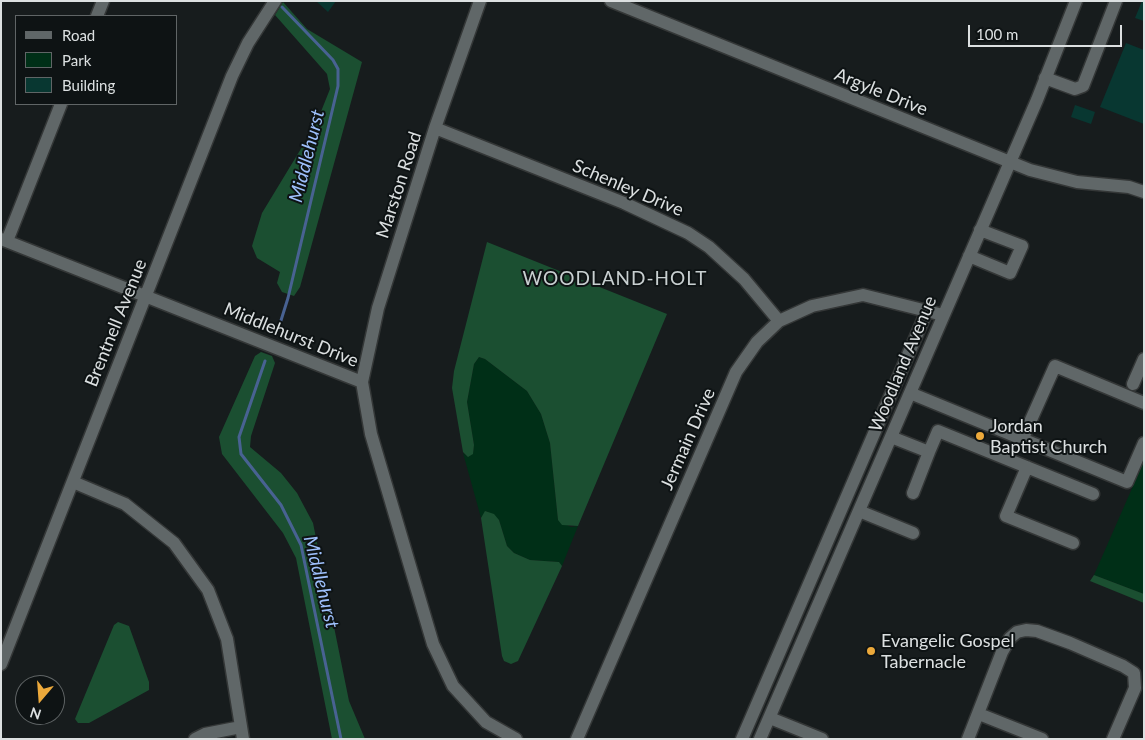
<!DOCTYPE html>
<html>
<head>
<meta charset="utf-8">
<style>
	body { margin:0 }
	#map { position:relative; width:1145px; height:740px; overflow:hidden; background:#171c1d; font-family:Lato,sans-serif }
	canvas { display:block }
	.frame { position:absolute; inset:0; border:2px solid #dce0e1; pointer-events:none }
	.legend { position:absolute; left:15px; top:15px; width:162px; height:90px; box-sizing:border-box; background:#0e1314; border:1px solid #606566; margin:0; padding:6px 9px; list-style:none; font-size:15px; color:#dce0e1 }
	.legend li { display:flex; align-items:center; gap:10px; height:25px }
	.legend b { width:25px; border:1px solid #606566 }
	.north { position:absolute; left:15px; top:675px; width:50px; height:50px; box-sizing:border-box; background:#0e1314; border:1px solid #606566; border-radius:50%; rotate:198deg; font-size:14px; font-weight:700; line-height:20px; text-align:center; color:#dce0e1 }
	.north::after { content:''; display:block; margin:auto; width:18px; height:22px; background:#eca93b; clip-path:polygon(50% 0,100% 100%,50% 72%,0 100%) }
	.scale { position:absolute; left:968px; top:25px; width:154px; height:22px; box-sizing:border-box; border:2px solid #dce0e1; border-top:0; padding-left:6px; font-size:15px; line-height:18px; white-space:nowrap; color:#dce0e1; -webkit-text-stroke:4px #0e1314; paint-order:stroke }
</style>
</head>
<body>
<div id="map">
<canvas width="1145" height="740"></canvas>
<div class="frame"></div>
<ul class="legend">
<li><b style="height:6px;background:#606768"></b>Road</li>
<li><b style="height:14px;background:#002f17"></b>Park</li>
<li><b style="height:14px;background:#083731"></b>Building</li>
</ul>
<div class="north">N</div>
<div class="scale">100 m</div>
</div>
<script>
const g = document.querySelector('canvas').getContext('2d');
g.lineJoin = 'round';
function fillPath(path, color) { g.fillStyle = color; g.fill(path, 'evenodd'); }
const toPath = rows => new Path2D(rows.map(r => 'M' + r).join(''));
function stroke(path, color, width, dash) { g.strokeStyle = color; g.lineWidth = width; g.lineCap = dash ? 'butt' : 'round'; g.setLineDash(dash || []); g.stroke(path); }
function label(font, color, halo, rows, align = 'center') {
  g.font = font + ' Lato,sans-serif'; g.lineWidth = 4; g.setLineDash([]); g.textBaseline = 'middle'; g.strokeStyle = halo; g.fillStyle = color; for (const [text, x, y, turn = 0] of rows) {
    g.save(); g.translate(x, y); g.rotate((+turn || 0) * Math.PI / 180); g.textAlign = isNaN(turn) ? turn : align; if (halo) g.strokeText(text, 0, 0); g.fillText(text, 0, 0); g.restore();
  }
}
const green = toPath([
	[479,357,485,359,527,391,541,414,550,443,558,520,571,527,578,526,562,566,559,562,530,560,514,553,507,546,499,520,486,511,481,518,463,453,468,457,473,453,474,445,467,402,474,364],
	[1144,461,1144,594,1094,575]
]);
const forest = toPath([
	[283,2,307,29,362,62,300,287,294,296,282,292,277,283,280,272,257,258,252,246,262,213,316,124,330,89,327,74,275,15],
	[487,242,667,314,578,526,562,525,558,520,550,443,541,414,527,391,485,359,479,357,474,364,467,402,474,445,473,454,468,457,463,452,452,388,454,371],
	[261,352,272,356,275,363,251,436,250,447,281,473,297,493,313,523,349,701,365,739,332,739,296,558,283,533,222,454,219,437,255,356],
	[485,511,494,514,499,520,507,546,514,553,530,560,559,562,562,566,518,661,511,664,504,661,502,656,481,518],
	[1094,575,1144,594,1144,603,1090,581],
	[118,622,129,626,149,682,149,690,89,723,78,723,75,719,114,625]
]);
const stream = toPath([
	[278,330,288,298,338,86,338,69,333,60,282,7],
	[265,361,239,437,241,454,281,505,301,545,341,739]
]);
const building = toPath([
	[316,1,336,1,328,12],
	[1142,1,1144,1,1144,21,1135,18],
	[1126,43,1144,50,1144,124,1100,107],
	[1075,105,1095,112,1091,124,1071,117]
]);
const minor = toPath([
	[611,1,1030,170,1077,182,1129,187,1144,192],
	[97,16,103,1],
	[1045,78,1075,89,1083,86,1116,1],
	[435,128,624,203,688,233,709,247,744,279,779,321],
	[1,239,362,382,371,434,433,644,453,686,486,722,516,739],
	[7,241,61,104],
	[969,256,1010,273,1022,246,980,230],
	[362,382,378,308,435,128,480,1],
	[1133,384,1144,359],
	[910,393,1127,482,1144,443],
	[891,437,929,452,938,431,1093,494],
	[1022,440,1055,366,1144,403],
	[1027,467,1006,516,1073,543],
	[73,482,125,504,174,543,208,590,227,639,243,739],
	[913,493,929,452],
	[859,511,913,533],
	[1,664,232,76,248,43,275,1],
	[979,714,1042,739],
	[770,718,822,739],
	[195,739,205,734,241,727],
	[577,739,736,372,757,342,779,321,812,306,863,295,943,315],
	[742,739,927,311],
	[760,739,1037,100,1076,1],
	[968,739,1002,652,1010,638,1017,632,1026,630,1037,631,1070,643,1123,666,1134,673,1135,688,1113,739]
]);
const markers = [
	[980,436,5,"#eca93b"],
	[871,651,5,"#eca93b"]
];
const streetNames = [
	["Argyle Drive",881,92,22],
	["Marston Road",399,185,-72],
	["Schenley Drive",628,188,23],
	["Brentnell Avenue",116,323,-68],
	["Middlehurst Drive",291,335,22],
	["Woodland Avenue",903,364,-67],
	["Jermain Drive",688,439,-66]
];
const poiNames = [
	["Jordan",990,426],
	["Baptist Church",990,447],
	["Evangelic Gospel",881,641],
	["Tabernacle",881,662]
];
const waterNames = [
	["Middlehurst",307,156,-76],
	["Middlehurst",321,582,76]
];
const neighbourhoodNames = [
	["WOODLAND-HOLT",615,279]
];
fillPath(green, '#002f17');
fillPath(forest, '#1b4f31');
stroke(stream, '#486292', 3);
fillPath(building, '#083731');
stroke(minor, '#343737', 15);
stroke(minor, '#606768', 12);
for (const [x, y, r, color] of markers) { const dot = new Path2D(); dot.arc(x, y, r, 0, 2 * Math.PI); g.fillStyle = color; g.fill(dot); stroke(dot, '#0e1314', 2); }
label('18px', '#dce0e1', '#0e1314', streetNames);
label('18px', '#dce0e1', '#0e1314', poiNames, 'left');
label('italic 19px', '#9ec0fc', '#0e1314', waterNames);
g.letterSpacing = '1px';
label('19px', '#c8cfd0', '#0e1314', neighbourhoodNames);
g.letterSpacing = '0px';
</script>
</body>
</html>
